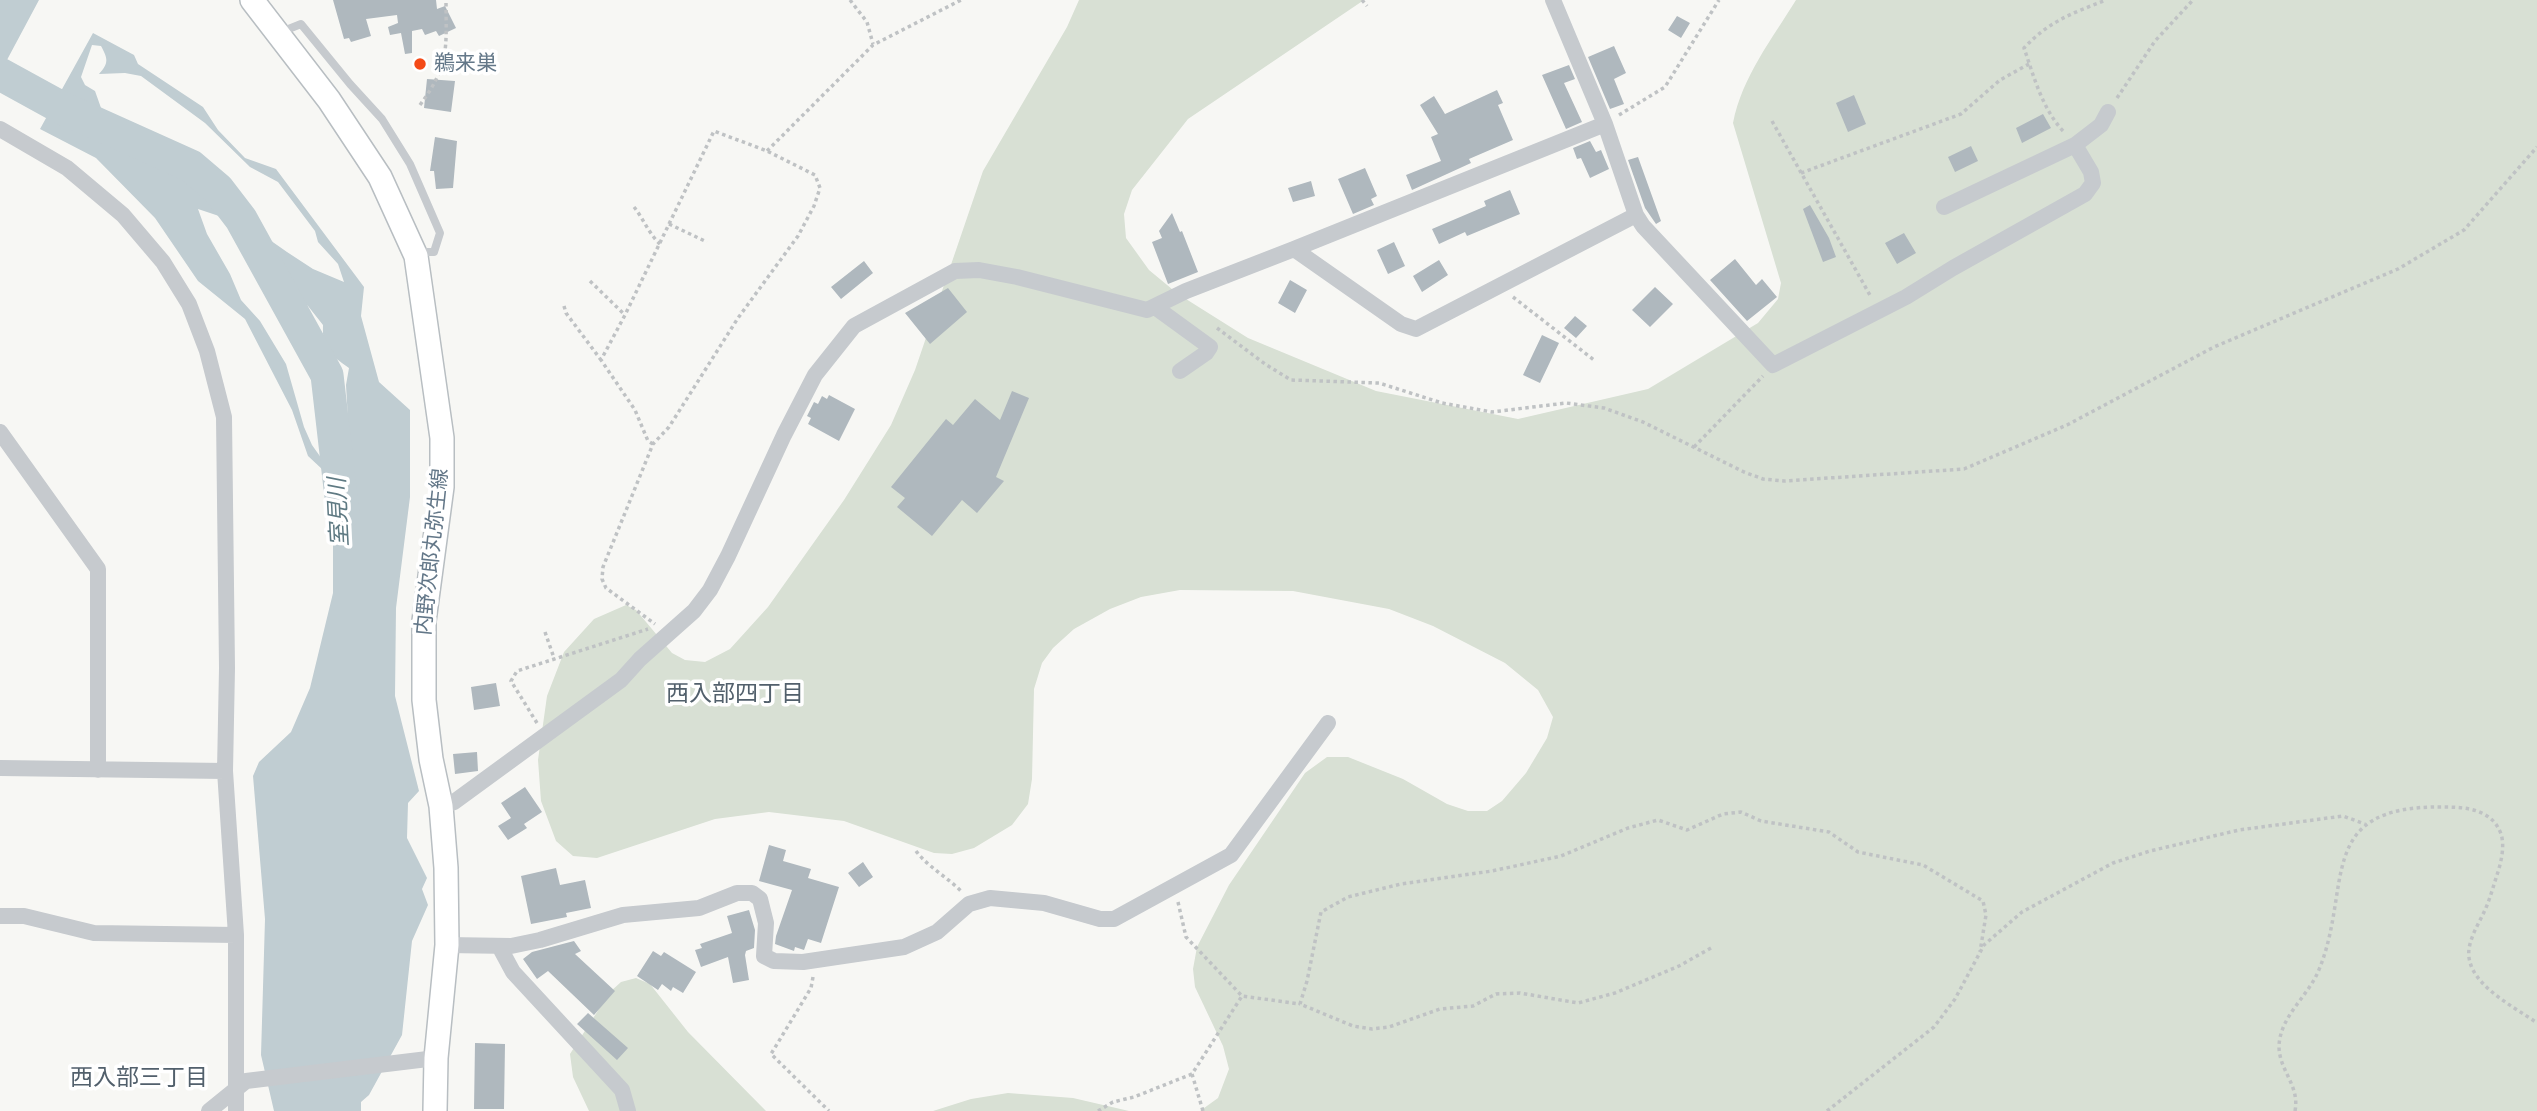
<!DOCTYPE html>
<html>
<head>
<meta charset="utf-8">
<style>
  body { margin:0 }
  canvas { display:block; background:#f7f7f4 }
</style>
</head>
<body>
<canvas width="2537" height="1111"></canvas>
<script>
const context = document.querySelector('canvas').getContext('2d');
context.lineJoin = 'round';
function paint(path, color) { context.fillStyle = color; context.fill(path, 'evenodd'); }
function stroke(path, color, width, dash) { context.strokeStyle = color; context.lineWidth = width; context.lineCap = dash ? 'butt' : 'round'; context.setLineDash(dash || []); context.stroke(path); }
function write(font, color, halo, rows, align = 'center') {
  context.font = font + ' "Varela Round","Noto Sans JP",sans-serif'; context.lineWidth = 7; context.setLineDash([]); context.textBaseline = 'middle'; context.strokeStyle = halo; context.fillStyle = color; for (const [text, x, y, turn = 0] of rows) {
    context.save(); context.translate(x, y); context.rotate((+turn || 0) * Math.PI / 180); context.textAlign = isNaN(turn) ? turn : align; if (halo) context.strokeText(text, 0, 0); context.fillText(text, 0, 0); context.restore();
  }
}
paint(new Path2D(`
  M1079,0h285l-176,119 -56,71 -8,24 2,24 23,32 29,24 70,44 128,53 142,28 130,-30 110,-66 20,-24 3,-16 -48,-160c9,-46 39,-84 63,-123h741v1111h-1337l18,-13 11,-29 -6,-23 -28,-59 -2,-18 4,-22 32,-62 76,-112 22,-16h21l55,22 44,25 21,7h19l15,-10 24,-28 21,-35 6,-21 -15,-27 -33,-27 -72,-37 -44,-17 -96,-18 -113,-1 -39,7 -31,12 -36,20 -21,19 -11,15 -8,26 -2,90 -4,25 -16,21 -38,23 -22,6 -18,-1 -90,-32 -75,-9 -54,7 -118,39 -24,-2 -17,-15 -15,-40 -3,-41 9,-64 17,-44 30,-33 32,-14 10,5 36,43 13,7 20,2 25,-13 38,-42 76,-107 47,-75 24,-55 68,-199 84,-144z
  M636,978l14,6 38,48 78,79h-177l-16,-34 -3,-23 40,-62 11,-10z
  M1008,1093l65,5 56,13h-196l38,-12z`), '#d8e0d4');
paint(new Path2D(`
  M0,0h39l-39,73z
  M93,33l41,22 4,9 65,43 15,23 27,28 31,11 88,118 -3,29 18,66 31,28v87l-14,111 -1,88 24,95 -11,12 -1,35 20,40 -5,11 6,16 -16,36 -10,94 -33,60 -8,7v9h-87l-13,-56 4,-136 -12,-143 6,-14 32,-30 19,-44 23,-95v-88l-10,-35 -15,-14 -16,-46 -47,-91 -47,-38 -43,-63 -59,-60 -56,-29zM92,45l9,1c7,13 8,17 -2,28l26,-1 16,3 64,47 45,44 28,15 37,49 3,11 20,22 6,18 -31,-13 -26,-17 -30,-21 -63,-53 -83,-42 -16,-45 -10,-6 -4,-8zM198,209l21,7 18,10 5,12 44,46 8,14 14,8 15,19c-1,26 7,29 26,43l-3,17 3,52 -4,30 -16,2 -17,-24 -8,-18 -18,-63 -26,-43 -19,-21 -11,-26 -23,-40z`), '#c0cdd2');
stroke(new Path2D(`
  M0,74l62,34 129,58 27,23 23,30 86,156 16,139`), '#c0cdd2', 33);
paint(new Path2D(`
  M333,0h103l1,9 8,-3 11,22 -17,8 -3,-5 -11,4 -3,-6 -10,2v22l-7,1 -4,-21 -11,2 -2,-8 10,-4 -1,-8 -31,4 5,17 -20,6 -2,-4 -5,1z
  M1677,16l13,7 -9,15 -13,-8z
  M1614,46l12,27 -12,6 10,25 -14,5 -22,-52z
  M1569,65l6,14 -11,4 18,39 -16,7 -24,-54z
  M427,79l28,2 -4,31 -27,-4z
  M1497,90l6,13 -5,2 15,35 -44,19 2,4 -59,27 -6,-15 35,-14 -10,-24 7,-3 -18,-29 14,-9 11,18z
  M1854,95l12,29 -18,8 -12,-29z
  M2043,114l8,14 -29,15 -6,-15z
  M435,137l22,4 -4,47 -17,1 -2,-18h-4z
  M1590,141l6,11 5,-2 8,19 -19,9 -9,-20 -4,1 -4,-11z
  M1971,146l7,15 -23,11 -7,-15z
  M1638,157l23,64 -5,3 -11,-16 -17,-48z
  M1365,168l12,28 -6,3 3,6 -21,9 -15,-35z
  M1311,181l4,15 -22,6 -5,-14z
  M1510,190l10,24 -53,22 -2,-4 -26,12 -7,-15 54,-23 -2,-5z
  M1810,205l19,33 7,19 -13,5 -20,-53z
  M1172,213l8,19 2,-1 16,41 -30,12 -16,-42 10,-4 -3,-7z
  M1904,233l12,20 -19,11 -12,-21z
  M1394,242l11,24 -17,8 -11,-24z
  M1735,259l21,26 6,-6 15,18 -30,24 -37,-41z
  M1439,260l9,15 -26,17 -9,-16z
  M864,261l9,12 -32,26 -10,-12z
  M1290,280l17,10 -12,23 -17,-10z
  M1655,287l18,17 -23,23 -18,-17z
  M948,288l19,24 -37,32 -25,-31z
  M1575,316l12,10 -11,12 -12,-10z
  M1542,335l17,8 -19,40 -17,-8z
  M1012,391l17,7 -33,79 8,4 -27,32 -15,-13 -30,36 -35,-29 8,-9 -14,-11 55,-68 7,6 22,-26 25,21z
  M829,395l26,14 -16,32 -31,-17 3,-6 -4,-2 7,-14 4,2 4,-8 5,3z
  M496,683l4,23 -26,4 -3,-23z
  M477,752l1,19 -23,3 -2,-20z
  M525,787l17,25 -18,12 3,4 -19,12 -10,-14 13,-8 -10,-15z
  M769,845l17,5 -3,11 28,8 -3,9 31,9 -18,56 -13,-4 -4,11 -9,-3 -1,4 -19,-7 1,-8 16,-46 -33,-9z
  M863,862l10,15 -14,10 -11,-14z
  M556,868l4,17 25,-5 6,28 -25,5 1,4 -36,7 -10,-48z
  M749,910l6,20 -1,18 -8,3 -1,4 4,25 -16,3 -5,-26 -27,10 -6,-17 7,-2 -2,-4 32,-11 -5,-17z
  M574,941l7,10 -6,3 40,37 -21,24 -46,-44 -11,8 -14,-20 9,-7z
  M653,951l8,5 3,-4 32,20 -13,21 -10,-6 -2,4 -9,-7 -4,6 -21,-14z
  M588,1013l40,35 -11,12 -40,-36z
  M475,1043l30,1 -1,65h-30z`), '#afb8be');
const secondary = new Path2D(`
  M252,0l77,100 51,77 36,79 26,182v49l-18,134v79l7,59 10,47 5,62 1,77 -11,113 -1,53`);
stroke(secondary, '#b8bec2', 26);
stroke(new Path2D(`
  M850,0l17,22 6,22
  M1362,0l5,6
  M2117,98l38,-57 38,-41
  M420,105c30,-41 26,-56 26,-105
  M1619,115l46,-28 54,-87
  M1772,121l99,176
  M2063,131c-21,-23 -29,-54 -39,-83 25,-27 49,-35 82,-48
  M767,151l106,-106 88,-45
  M1801,173l160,-59 39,-34 29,-16
  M634,207c9,11 15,27 26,37
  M669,224l38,18
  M590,281l35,34
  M1513,297l81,63
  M564,306l2,7 35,47
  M1217,328l48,36 26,16 88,3 63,20 50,9 74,-9 38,5 39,14 101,50 19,7 21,2 180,-12 103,-44 147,-78 184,-78 66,-39 73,-83
  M653,444l-5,-3 -13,-31 -34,-50 24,-45 89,-184 53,20 48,24 5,13 -6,18 -16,30 -60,82 -69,109 -16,17 -50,123 -1,12 4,9 49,36
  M1694,447l69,-71
  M545,632l9,26
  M537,723l-26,-42 6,-10 131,-42
  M916,851c12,16 31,26 45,40
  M1178,902l8,35 56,59 58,8
  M1711,948l-32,18 -64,27 -37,10 -58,-10 -24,1 -23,12 -33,3 -51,18 -17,2 -19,-3 -53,-22 7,-23 14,-69 27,-15 53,-13 91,-13 69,-15 67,-28 30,-8 29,10 36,-16 18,-2 20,9 68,11 29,20 65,13 60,36 3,14 -6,37
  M813,977l-2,11 -40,66 58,57
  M1192,1074l11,37
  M1098,1111l15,-9 21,-5 58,-23 50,-78
  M1827,1111l107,-84 21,-28 29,-54 38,-33 91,-49 37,-12 89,-21 104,-14 22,8
  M2295,1111c5,-26 -16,-40 -16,-65 1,-29 28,-49 39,-74 36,-84 -6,-167 125,-165 23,0 49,2 58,27 4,12 0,29 -4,41 -4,12 -7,24 -12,35 -5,11 -12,22 -15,34 -10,37 42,61 67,79`), '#bfc2c4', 3.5, [3.5, 3.5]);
stroke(new Path2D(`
  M281,32l20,-8 49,60 32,35 28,45 30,69 -6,19h-13l-5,3`), '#c6cace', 8);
stroke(new Path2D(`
  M1605,124l31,91
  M0,129l67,39 56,47 40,47 26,42 18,47 17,66 3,251 -2,103 11,164v176
  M1944,207l131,-62 26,-20 7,-13
  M1294,249l311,-125 -52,-124
  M1155,307l55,40 -4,6 -26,18
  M0,432l98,137v201
  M0,768l225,3
  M441,806l13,-4 167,-122 19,-21 54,-48 16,-21 18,-34 56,-121 31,-60 39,-49 101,-55 24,-1 38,7 130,33 39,-19 108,-42 107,75 15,5 220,-114 7,11 130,139 133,-68 47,-29 132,-74 8,-11 -2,-11 -16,-27
  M0,916h24l70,17 142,2
  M447,945l64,1 29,-6 83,-25 76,-7 38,-15h15l8,6 6,24 -2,33 10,5 29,1 101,-15 33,-15 32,-28 21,-6 54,5 56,16h14l117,-64 97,-132
  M499,946l14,26 109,118 6,21
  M209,1111l37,-30 190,-23`), '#c6cace', 16);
stroke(secondary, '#fff', 23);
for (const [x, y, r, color] of [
  [420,64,7,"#f44a17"]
]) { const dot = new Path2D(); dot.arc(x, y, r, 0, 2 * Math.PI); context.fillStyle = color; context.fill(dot); stroke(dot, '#fff', 2.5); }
write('21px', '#637788', '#fff', [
  ["鵜来巣",434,64]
], 'left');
write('21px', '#637788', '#fff', [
  ["内野次郎丸弥生線",433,552,-84]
]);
write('italic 23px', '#5f7a83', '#fff', [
  ["室見川",340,512,-93]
]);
write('23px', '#52606c', '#fff', [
  ["西入部四丁目",735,695],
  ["西入部三丁目",139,1079]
]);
</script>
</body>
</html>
